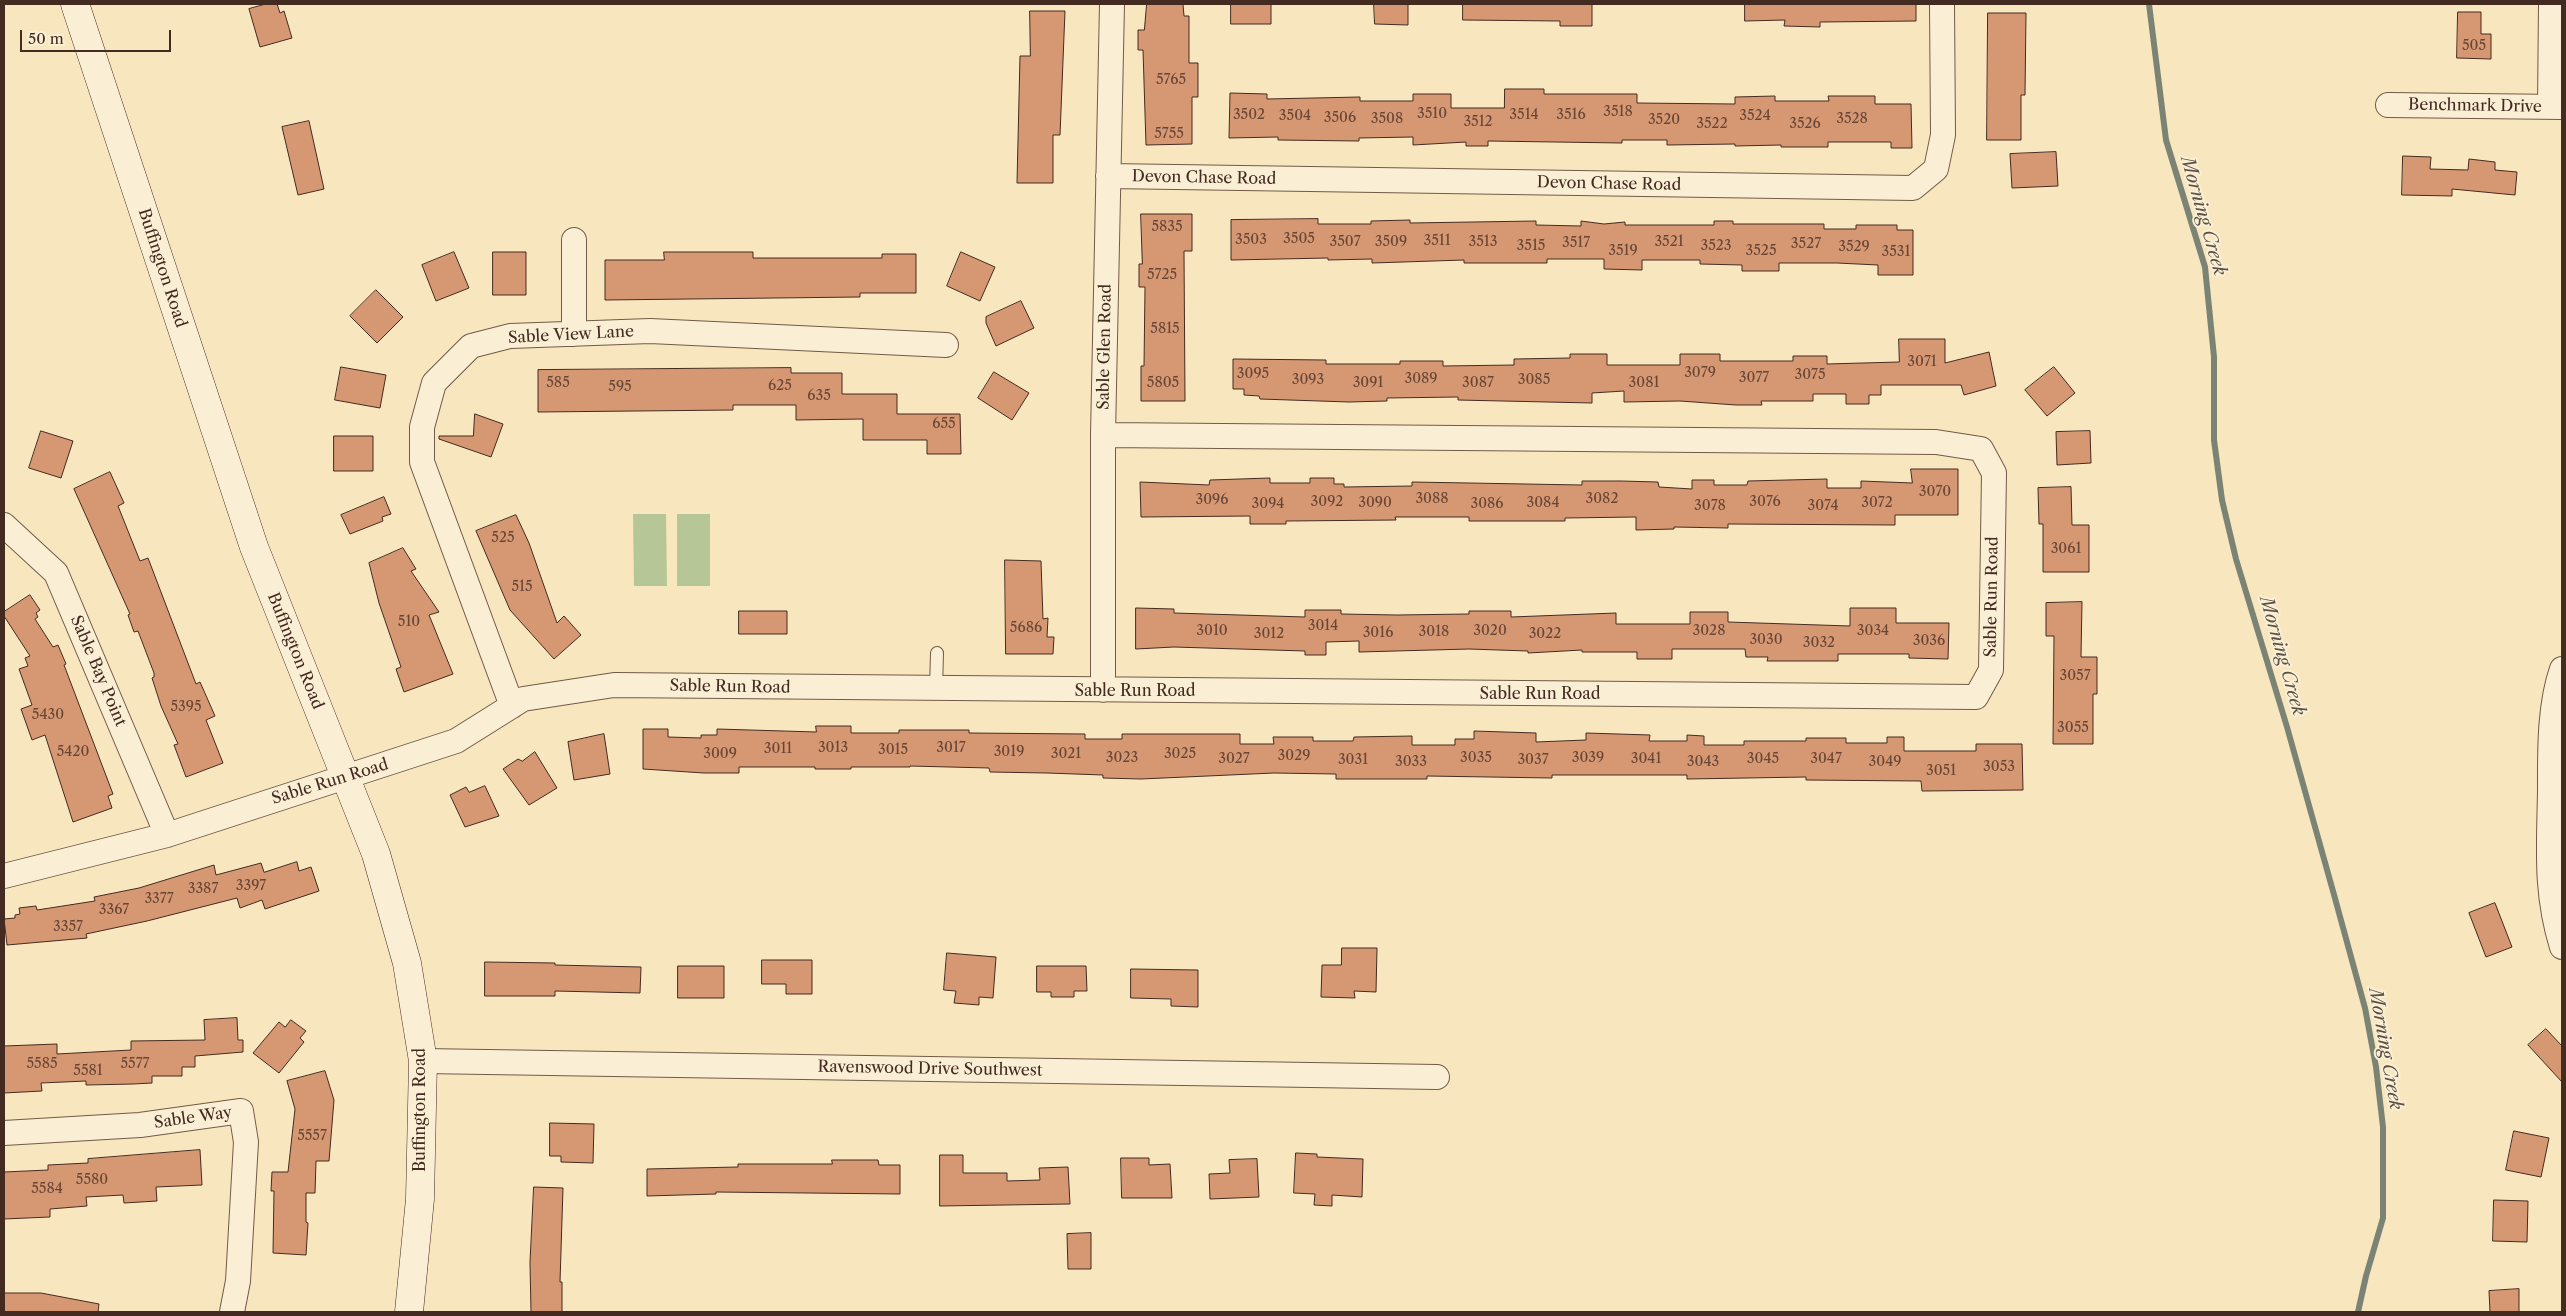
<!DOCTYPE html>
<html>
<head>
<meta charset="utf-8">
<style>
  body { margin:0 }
  #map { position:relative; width:2566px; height:1316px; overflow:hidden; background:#f8e6be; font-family:"Libre Caslon Text",serif }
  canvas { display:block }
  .frame { position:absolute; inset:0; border:5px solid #442b21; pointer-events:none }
  .scale { position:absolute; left:20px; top:30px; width:151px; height:22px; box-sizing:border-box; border:2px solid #442b21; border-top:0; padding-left:6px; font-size:15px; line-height:18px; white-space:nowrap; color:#442b21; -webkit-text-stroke:4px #faefd5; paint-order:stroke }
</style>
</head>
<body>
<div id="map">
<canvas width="2566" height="1316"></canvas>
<div class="frame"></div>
<div class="scale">50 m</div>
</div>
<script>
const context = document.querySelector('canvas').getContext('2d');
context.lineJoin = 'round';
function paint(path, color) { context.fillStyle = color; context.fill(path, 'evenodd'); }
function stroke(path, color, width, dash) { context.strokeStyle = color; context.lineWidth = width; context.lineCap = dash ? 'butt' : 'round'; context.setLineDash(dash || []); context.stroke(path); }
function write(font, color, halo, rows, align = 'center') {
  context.font = font + ' "Libre Caslon Text",serif'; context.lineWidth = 4; context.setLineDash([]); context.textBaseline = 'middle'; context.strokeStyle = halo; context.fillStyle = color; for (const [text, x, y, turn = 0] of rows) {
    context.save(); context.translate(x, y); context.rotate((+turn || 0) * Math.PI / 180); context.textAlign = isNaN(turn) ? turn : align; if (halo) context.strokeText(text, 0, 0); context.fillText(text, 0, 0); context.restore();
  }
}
paint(new Path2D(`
  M633,514h33l1,72h-33z
  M677,514h33v72h-33z`), '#b7c696');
stroke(new Path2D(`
  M2149,4l17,136 39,127 9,90v83l8,60 14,59 51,168 46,164 32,117 11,59 7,60v91l-17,58 -8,36`), '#7b8474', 6);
const building = new Path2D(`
  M266,4h11l3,9 4,-2 8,27 -32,9 -11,-38z
  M1147,4h36l1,12h5v47h9v34h-6v47l-46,1 -3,-95h-5v-20h6z
  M1231,4h40v20h-40z
  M1374,4h34v21l-33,-1z
  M1463,4h129v22h-32v-5l-97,-1z
  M1745,4h171v17l-96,1v5l-36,-1 1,-6 -40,1z
  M1030,11h35l-5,124h-7v48h-36l3,-127h10z
  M2458,12h23v22h10v25l-34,-1z
  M1988,13h38l-1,82h-4v45h-34z
  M1505,89h39v5h93v9l98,1v-7l40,-1v5h54l-1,-5h47v8h36l1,44h-21v-6h-63v5h-47v-2l-46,1v-2l-68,1v-5h-45v3l-134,-2v5h-22v-4l-53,3v-8l-54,1v3l-81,-1v-3l-49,1 1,-45 37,1v5l93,-2v4h53v-7h38v14h53z
  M309,121l15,68 -26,6 -16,-68z
  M2056,152l2,34 -46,2 -2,-34z
  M2403,156l28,1 -1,12 38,1 1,-11 26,3v8l22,2 -2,23 -63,-6v7l-50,-1z
  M1141,214h51v37h-8l1,150h-44v-35h3l1,-79h-6v-23h3z
  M1318,219v5h53v-3l39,-1v3l126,-2v4l45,1v-5l23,3 21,-2v3h89v-4h19v3h91v5h32v-4h41v5h16v45h-35v-10l-41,-2h-58v8h-37v-6l-42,-1v-4h-58v10l-38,-1v-10h-57v4h-83v-3l-92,3v-4l-44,1v-2l-97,2v-40z
  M454,252l15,36 -33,13 -14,-36z
  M493,252h33v43h-33z
  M664,252h89v6h129v-4h34v39h-56v4l-255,3v-40h59z
  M961,252l34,15 -15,34 -33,-15z
  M376,290l27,27 -26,26 -27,-27z
  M1021,301l13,27 -38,18 -10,-23v-6z
  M1899,339h46v24l44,-11 7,34 -32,9 -3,-10h-80v10h-12v9h-23v-10h-33v7h-52l1,4h-26l-56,-4 -56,1v-11l-32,2v10l-134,-3v-3l-71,1v3l-38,1 -89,-3 -1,-3 -15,-1v-6h-11v-30l93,1v4h74v-3h43v5l71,-1v-6l56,-1v-4h37v11h73v-11h40v7h73v-5h34v8l72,-2z
  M341,367l45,8 -6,33 -45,-8z
  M2054,367l21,26 -28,23 -22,-26z
  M791,368v5h51v21h55v20h63l1,40h-34v-14h-64v-21l-67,1v-15h-63v5l-195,2v-42z
  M994,372l35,21 -17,27 -34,-22z
  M475,414l28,10 -12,33 -52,-18v-3h34z
  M41,431l32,10 -12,37 -32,-10z
  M2090,431l1,32 -34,2 -1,-33z
  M334,436h39v35h-39z
  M1911,469h47v46h-63v10l-167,-1v4l-54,-1v2l-38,1v-13l-71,1v3h-96v-4h-74l1,3 -110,1v3h-36v-8l-109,1 -1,-35 69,3 1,-5 60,-2v5h40v-5h24v6h10v3l68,-1v-4l170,3v-4h39l37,1 1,5 33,2v-9h22v5h33l1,-4 79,-2v9h34v-7l51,2z
  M110,472l14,31 -6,3 22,55 8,-3 48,126 4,-2 15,34 -9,4 17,43 -37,14 -12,-32 4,-1 -17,-38 -9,-28 2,-1v-4l-16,-42 -4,1 -6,-17 2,-1 -56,-125z
  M2071,487l1,38h17v47h-46v-48h-4l-1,-36z
  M384,497l7,17 -9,3 1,4 -33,13 -9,-19z
  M516,515l13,28 28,80 7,-7 17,19 -27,24 -44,-49 -34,-79z
  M403,548l13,21 -5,2 28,41 -10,3 24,59 -49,18 -8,-23 5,-2 -22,-64 -10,-40z
  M1005,560l36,1 2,58 5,-1 -1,19h7l-1,17h-47z
  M30,595l10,15 -4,3 2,4 -3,2 18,28 5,-2 8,19 -2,1 49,129 -5,2 4,12 -39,14 -28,-87 -13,5 -11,-31 11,-4 -13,-36 9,-3 -3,-8 5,-2 -26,-40v-4z
  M2082,602l-1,55h16v37h-4v50h-40l1,-108h-8v-33z
  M1136,608l38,1v4l131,4v-7h36v4l56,1 72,-1v-3h42v6l105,-4v11h74v-12h38v10l122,4v-18h46v15h53l-1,36 -39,-1v-4h-71v7h-71l1,-4h-22l-1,-8h-73v10h-35v-7h-55v-2l-54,3v-2l-59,-2 -110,3v-11l-33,1v13h-21v-4l-131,-4 -38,2z
  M739,611h48v23h-48z
  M816,726h35v7h48v-3h70v3l116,1v5h37v-5h118v10h34l-1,-7h40v4h40l1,-4 58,-1v9h43v-6h19v-8l62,2v9l50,-2v-7l64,2 -1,6h38v-6l17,1v9h40v-4h62v-3h40v5h41v-6h17v14h72v-7h46l1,46 -101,1 -1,-10 -115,-1v-3l-119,2v-4h-135v3l-125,-2v3h-91v-5l-62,-1 -133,6 -38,-1v-3l-56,-2 -57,-1 -1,-4 -79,-2v1h-59v2h-36v-2h-76v6h-35l-61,-4v-40h25v8l33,1v-3h16v-6l99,3z
  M604,734l6,40 -36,6 -6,-38z
  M535,752l22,36 -28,17 -26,-36 15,-10 4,2z
  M485,786l14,30 -34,11 -15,-32 16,-8 3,5z
  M297,862l2,9 12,-4 8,24 -54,18 -3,-9 -22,8 -3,-10 -90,23 -61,13 1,4 -80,7 -3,-26 11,-1v-3l5,-1 -1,-6 17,-2 1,4 58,-9 -1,-4 45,-9 75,-23 2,10 45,-12 3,9z
  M2495,903l17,44 -26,10 -17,-44z
  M1342,948h35l-1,44 -22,-1 1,7 -34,-1 1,-32h19z
  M947,953l49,4 -3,41 -14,-1v8l-25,-2 2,-12 -12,-1z
  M762,960h50v34h-26v-10h-24z
  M485,962l70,1v2l86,2 -1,26 -85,-2v5h-70z
  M678,966h46v32h-46z
  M1037,966h49l1,25h-13v6h-23v-5h-14z
  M1131,969l67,1v37l-27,-1v-7l-40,-1z
  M237,1018l1,22h5v12l-48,4v11h-13v9h-30v7l-19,1 -47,1v-4l-45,2 1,8 -38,2v-47l53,-2v10l74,-4v-9l74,-1 -1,-20z
  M291,1020l15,11 -6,7 4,4 -25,31 -26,-20 26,-31 6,5z
  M2546,1029l16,17v36l-34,-37z
  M325,1071l9,29 -5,61h-13l-1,32h-9v29l2,1 -2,32 -33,-2 1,-62h-3l1,-19h16l7,-63 -8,-28z
  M550,1123l44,1 -1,39 -32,-1v-6h-11z
  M2514,1131l35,7 -8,39 -35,-7z
  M200,1150l2,35 -46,2 1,14 -33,2 -1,-8 -37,2 1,9 -37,3v8l-46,2v-47l44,-2v-5l40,-2v-4z
  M1296,1153l21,1v3l46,2 -1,38 -30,-2v11l-18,-1 1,-11 -21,-1z
  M940,1155h23v18h44v8l33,-1 -1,-12 29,-1 2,37 -130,2z
  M1121,1158h28v7l21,-1 2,34h-50z
  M1257,1159l2,38 -49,2 -1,-25 21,-1 -1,-13z
  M832,1160h46l1,5h21v29l-184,-2v2l-69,2v-27l91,-2v-3h94z
  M534,1187l29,1 -3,94h2v30h-31l-1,-49z
  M2494,1200l34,1 -1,41 -34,-1z
  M1091,1233v36h-23l-1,-35z
  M2519,1289v23h-29l-1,-21z
  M4,1293h37l58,11 -1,8h-94z`);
paint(building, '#d69773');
stroke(building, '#442b21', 1);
const lane = new Path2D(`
  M936,689l1,-36`);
const street = new Path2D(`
  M2388,105l174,2
  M2550,107l1,-103
  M1108,176l805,12 23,-19 7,-34 -1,-131
  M574,240v94
  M4,525l52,48 111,262
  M2562,669c-13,37 -12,83 -12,122 -1,57 -5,101 12,156
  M1103,690v-255l9,-431
  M512,706l-90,-244v-35l12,-44 37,-37 39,-10 140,-5 296,14
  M4,876l163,-41 289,-94 67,-42 91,-14 1362,12 15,-27 3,-197 -13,-24 -45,-7 -833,-7
  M423,1061l1014,16
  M4,1133l136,-8 101,-14 5,31 -8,139 -6,31`);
const secondary = new Path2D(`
  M75,4l179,543 122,307 31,109 16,98 -3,138 -11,113`);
stroke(lane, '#715a48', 14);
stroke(street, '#715a48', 26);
stroke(secondary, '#442b21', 29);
stroke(lane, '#faefd5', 12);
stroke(street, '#faefd5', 24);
stroke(secondary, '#faefd5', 28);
write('14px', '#684636', null, [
  ["505",2474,46],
  ["5765",1171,80],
  ["3518",1618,112],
  ["3510",1432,114],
  ["3502",1249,115],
  ["3514",1524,115],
  ["3516",1571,115],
  ["3504",1295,116],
  ["3524",1755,116],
  ["3506",1340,118],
  ["3508",1387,119],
  ["3528",1852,119],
  ["3520",1664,120],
  ["3512",1478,122],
  ["3522",1712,124],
  ["3526",1805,124],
  ["5755",1169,134],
  ["5835",1167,227],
  ["3505",1299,239],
  ["3503",1251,240],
  ["3511",1437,241],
  ["3507",1345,242],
  ["3509",1391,242],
  ["3513",1483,242],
  ["3521",1669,242],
  ["3517",1576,243],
  ["3527",1806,244],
  ["3515",1531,246],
  ["3523",1716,246],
  ["3529",1854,247],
  ["3519",1623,251],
  ["3525",1761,251],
  ["3531",1896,252],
  ["5725",1162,275],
  ["5815",1165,329],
  ["3071",1922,362],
  ["3079",1700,373],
  ["3095",1253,374],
  ["3075",1810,375],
  ["3077",1754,378],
  ["3089",1421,379],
  ["3093",1308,380],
  ["3085",1534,380],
  ["585",558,383],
  ["5805",1163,383],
  ["3091",1368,383],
  ["3087",1478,383],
  ["3081",1644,383],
  ["625",780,386],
  ["595",620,387],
  ["635",819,396],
  ["655",944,424],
  ["3070",1935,492],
  ["3088",1432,499],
  ["3082",1602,499],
  ["3096",1212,500],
  ["3092",1327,502],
  ["3076",1765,502],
  ["3090",1375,503],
  ["3084",1543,503],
  ["3072",1877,503],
  ["3094",1268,504],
  ["3086",1487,504],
  ["3078",1710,506],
  ["3074",1823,506],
  ["525",503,538],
  ["3061",2066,549],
  ["515",522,587],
  ["510",409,622],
  ["3014",1323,626],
  ["5686",1026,628],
  ["3010",1212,631],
  ["3020",1490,631],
  ["3028",1709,631],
  ["3034",1873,631],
  ["3018",1434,632],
  ["3016",1378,633],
  ["3012",1269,634],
  ["3022",1545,634],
  ["3030",1766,640],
  ["3036",1929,641],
  ["3032",1819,643],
  ["3057",2075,676],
  ["5395",186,707],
  ["5430",48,715],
  ["3055",2073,728],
  ["3013",833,748],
  ["3017",951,748],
  ["3011",778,749],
  ["3015",893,750],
  ["5420",73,752],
  ["3019",1009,752],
  ["3009",720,754],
  ["3021",1066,754],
  ["3025",1180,754],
  ["3029",1294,756],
  ["3023",1122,758],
  ["3035",1476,758],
  ["3039",1588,758],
  ["3027",1234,759],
  ["3041",1646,759],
  ["3045",1763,759],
  ["3047",1826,759],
  ["3031",1353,760],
  ["3037",1533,760],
  ["3033",1411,762],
  ["3043",1703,762],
  ["3049",1885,762],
  ["3053",1999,767],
  ["3051",1941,771],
  ["3397",251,886],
  ["3387",203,889],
  ["3377",159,899],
  ["3367",114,910],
  ["3357",68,927],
  ["5585",42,1064],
  ["5577",135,1064],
  ["5581",88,1071],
  ["5557",312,1136],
  ["5580",92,1180],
  ["5584",47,1189]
]);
write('16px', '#442b21', '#faefd5', [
  ["Benchmark Drive",2475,106,1],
  ["Devon Chase Road",1204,178,1],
  ["Devon Chase Road",1609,184,1],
  ["Buffington Road",162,268,72],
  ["Sable View Lane",571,335,-3],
  ["Sable Glen Road",1105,347,-89],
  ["Sable Run Road",1992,597,-89],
  ["Buffington Road",295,651,68],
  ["Sable Bay Point",98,671,67],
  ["Sable Run Road",730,687,1],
  ["Sable Run Road",1135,691],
  ["Sable Run Road",1540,694],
  ["Sable Run Road",330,782,-17],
  ["Ravenswood Drive Southwest",930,1069,1],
  ["Buffington Road",420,1110,-90],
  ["Sable Way",193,1118,-8]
]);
write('italic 18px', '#5b5044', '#faefd5', [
  ["Morning Creek",2203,216,74],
  ["Morning Creek",2282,656,74],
  ["Morning Creek",2385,1049,80]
]);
</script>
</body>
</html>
